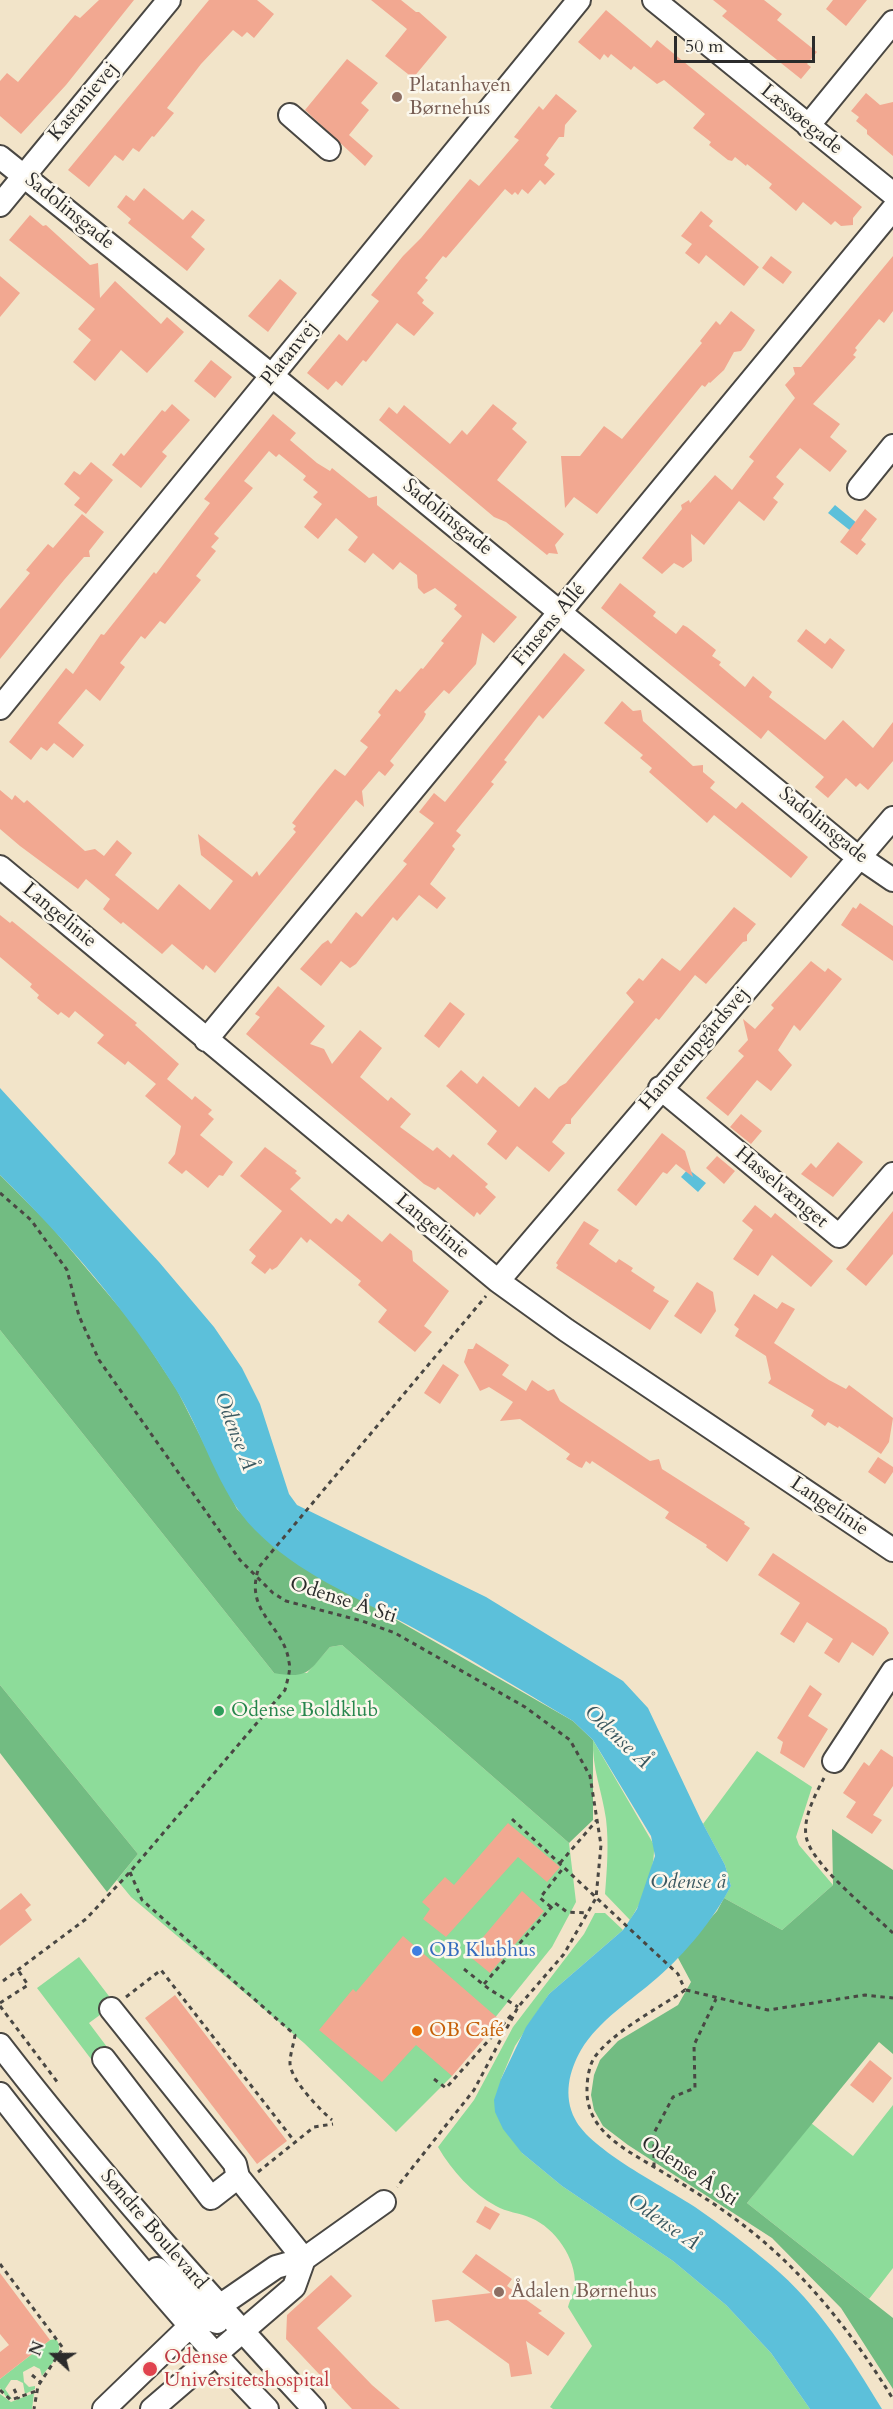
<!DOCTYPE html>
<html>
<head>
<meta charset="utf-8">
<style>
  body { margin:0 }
  #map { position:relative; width:893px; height:2409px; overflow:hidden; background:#f2e4c9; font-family:Cardo,serif }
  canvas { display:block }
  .north { position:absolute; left:24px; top:2325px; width:60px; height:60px; -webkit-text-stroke:4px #fbf7ec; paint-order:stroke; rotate:291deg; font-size:16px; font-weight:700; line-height:24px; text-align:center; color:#2b2b2b }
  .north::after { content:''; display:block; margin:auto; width:21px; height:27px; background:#2b2b2b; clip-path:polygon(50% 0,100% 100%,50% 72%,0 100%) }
  .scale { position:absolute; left:674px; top:36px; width:141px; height:27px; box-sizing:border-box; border:3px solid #2b2b2b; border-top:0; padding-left:8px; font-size:18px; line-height:21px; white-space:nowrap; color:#2b2b2b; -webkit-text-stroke:4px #fbf7ec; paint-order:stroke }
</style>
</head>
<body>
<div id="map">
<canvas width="893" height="2409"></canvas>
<div class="north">N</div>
<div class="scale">50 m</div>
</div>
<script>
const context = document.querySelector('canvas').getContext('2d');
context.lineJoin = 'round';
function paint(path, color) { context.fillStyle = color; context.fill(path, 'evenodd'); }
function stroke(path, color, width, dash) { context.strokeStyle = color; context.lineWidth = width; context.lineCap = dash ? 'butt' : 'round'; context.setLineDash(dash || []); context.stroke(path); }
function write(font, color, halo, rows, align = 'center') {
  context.font = font + ' Cardo,serif'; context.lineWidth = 5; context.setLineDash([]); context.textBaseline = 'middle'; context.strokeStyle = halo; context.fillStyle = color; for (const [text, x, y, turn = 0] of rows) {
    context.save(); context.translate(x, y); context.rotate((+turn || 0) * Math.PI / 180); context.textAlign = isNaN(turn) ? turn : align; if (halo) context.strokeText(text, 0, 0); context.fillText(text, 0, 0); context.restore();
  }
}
paint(new Path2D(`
  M0,1330l274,343h33l23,-26 12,-2 227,198 7,59 -24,45 -100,124v5l-56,56 -92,-89 -173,-146 -14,-17 21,-26 -138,-169z
  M593,1740l61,105c1,25 -10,54 -24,75l-25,-26c2,-25 4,-50 1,-75 -4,-28 -14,-51 -13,-79z
  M757,1751l55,36 -16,50 3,8 34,40 -51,45 -58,-32 7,-12 -6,-21 -22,-41z
  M595,1913h10l18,17 -74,64 -34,52 -14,33 21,74 40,33 111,75 53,44 45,48 39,56h-257l-3,-2 42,-61 -24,-39c2,-7 6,-15 7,-22 1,-27 -20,-57 -44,-67 -11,-5 -25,-6 -35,-12 -24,-13 -44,-35 -58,-59l36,-47 39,-73 71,-93z
  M79,1957l36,47 -26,19 18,24 -16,12 -54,-71z
  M893,2105v163l-24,31 -122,-96 64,-80 42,33z
  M56,2339c10,13 -6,26 -14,37l-2,-7 -6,-3 -11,6 1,10 5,5 6,-1v3l-10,5 -2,-11 -6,-3h-6l-6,9 7,10 -5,-1 -7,-10v-9l50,-39z
  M34,2393l-2,16h-32v-15l11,8z`), '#8ddc9a');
paint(new Path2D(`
  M0,1175l49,49 86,102 42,64 60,119 55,51 281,161 20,19v80l-24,23 -227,-198 -12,2c-22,25 -21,32 -56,26l-274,-343z
  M0,1685l138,169 -31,38 -107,-139z
  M832,1829l61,41v184l-14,-12 -132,161 146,115v71l-52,-81 -69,-70 -144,-93 -25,-19 -9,-16 -3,-15 3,-20 6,-15 18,-19 60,-36 13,-23 -14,-26 40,-45 7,-13 58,32 51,-45z`), '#72bc82');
paint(new Path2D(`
  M835,505l23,19 -6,8 -24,-19z
  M0,1088l159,174 55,65 28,41 18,36 29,90 8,11 189,92 137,84 25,27 53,112 24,45 6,21c-18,34 -45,67 -74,92 -25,22 -58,42 -76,72 -12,21 -18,46 -6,69 15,31 90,68 120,88 26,18 52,38 76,58 48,40 79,92 111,144h-72l-39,-56 -45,-48 -53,-44 -111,-75 -40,-33 -19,-24 -8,-17 -1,-12 7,-21 25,-52 23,-33 74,-64 14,-21 18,-53 -4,-20 -58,-96 -20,-19c-55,-33 -109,-66 -165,-96 -52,-28 -111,-52 -153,-95 -37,-37 -52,-98 -80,-142 -48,-78 -110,-149 -175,-213z
  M688,1169l18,14 -8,9 -17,-15z`), '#5cc0da');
paint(new Path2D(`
  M99,0h35l-68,85 -45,49 -21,-18v-35l7,-8 11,9 57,-67 5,3z
  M209,0h48l17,14 -20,24 -7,-6 -5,5 -9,-7 -32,34 -34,44 7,5 -20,24 -2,-1 -13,16 -6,-4 -10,13 -8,-6 -26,32 -21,-17z
  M371,0h30l15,12h3l28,25 -34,41 -28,-22 22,-27z
  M713,0h51l18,14 -5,6 40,32 -10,12 4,3 -10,12 -79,-63 5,-5z
  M833,0h34l-21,26 -20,-17z
  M606,10l45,38 6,-8 205,167 -9,11v7l-12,1 -6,-5 -4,4 -28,-23 -7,9 -27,-23 3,-4 -25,-20 -1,2 -11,-9 -3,4 -4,-1 -19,-15 2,-3 -18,-14 12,-14 -41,-34 -7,4 -23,-18 -3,4 -20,-16 -3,4 -4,-4 -4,6 -22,-18z
  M347,59l31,24 -17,20 8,7 -20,25 24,21 -8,10 -60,-56z
  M866,93l14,12 13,-3v54l-26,-22v-4l-11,-9 3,-4 -8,-6z
  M556,94l21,17 -12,14 -1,12h-5l-13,18 3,3 -5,7 11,9 -10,11 -5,-5 -12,14 -6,-5 -4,6 -3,-3 -3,3 -7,-6 -59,69 -3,-2 -18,22 3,2 -11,13 7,7 -2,3 12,10 -20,23 -17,-13 -31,39 -3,-2 -21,26 -6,-5 -8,9 -21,-17 32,-39 8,7 32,-40 -8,-6 32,-39 18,-18 49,-59 9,7 40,-46 -5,-3 25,-31 4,4z
  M144,188l39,32 9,-10 13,10 -14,17 14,12 -18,22 -59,-48 3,-4 -14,-12 9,-12 8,6z
  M701,211l12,10 -4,5 50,41 -15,19 -38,-31 -7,9 -14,-11 7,-9 -11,-8z
  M30,215l13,11 3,-1 44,40 8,-2 2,35 15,-17 46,43 6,-7 17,15 -37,41 -26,-23 -26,31 -22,-19 18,-22 -13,-11 17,-20 -86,-69z
  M771,256l21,16 -9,12 -21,-16z
  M893,256v55l-9,12 -5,-4 -24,29 2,2 -4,5 3,2 -43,47 27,20 -10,13 17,14 -17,21 -30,-24 -24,29 8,7 -11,14 5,4 -14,19 -25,-20 -35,44 -13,-11 1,27 -9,7 -9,-5 -12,11 -20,-16 40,-49 -1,-4 8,-5 1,3 25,-28 17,15 22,-29 -5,-4 46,-59 -10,-13 10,-11 -2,-7h8z
  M0,276l20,17 -20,24z
  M280,279l17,14 -29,39 -20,-16z
  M731,311l24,19 -10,16 -4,5 -7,1 -10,18 -14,13 -1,-1 -4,5 -3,-2 -105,129 -23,-17 -9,11 -4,-52h19l24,-30 18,13 80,-96 -2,-2 16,-20 4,4z
  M211,360l21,17 -17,21 -21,-17z
  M172,404l18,16 -28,32 5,4 -26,32 -29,-23 9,-12 3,3 38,-46 3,2z
  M493,404l24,19 -5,6 15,13 -30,38 67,54 -9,11 3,9 -9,-1 -2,2 -41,-33 -12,-5 -115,-97 10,-13 8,7 7,-9 46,39 12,-14 5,5z
  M273,414l23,19 -6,7 27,23 13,8 2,-3 37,30 8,-2v9l140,112 -23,26 -12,-10 -6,31 -27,30 -5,-4 -20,22 2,2 -3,6 -33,41 4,4 -9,11 -6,-5 -17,20 2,16 -8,-7 -141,173 -9,-8 -3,5 -31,-26 -10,10 -39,-32 -2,2 -18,-15 7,-10 -24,-20 -8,10 -58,-43 -20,-17v-39l12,10 3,-5 9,8 3,-3 58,51 10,-2 9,7 13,-16 15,13 -17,22 43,35 21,-26 31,26 23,-29 -32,-26 -3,-21 54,43 5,-6 2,5 37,-44 -3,-3 3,-3 -4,-3 25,-32 18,-22 10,7 23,-29 -8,-6 21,-26 -3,-3 18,-23 4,3 21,-24 2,1 21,-26 -3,-2 21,-25 -8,-7 3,-4 -22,-17 -11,6 -6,-6 -1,-13 -17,-13 -7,8 -20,-17 -8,10 -17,-13 10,-13 -22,-19 -18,21 -14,-12 18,-23 -9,-7 5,-5 -15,-12 3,-4 -27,-22 -3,3 -7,-6 -25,30 9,7 -39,46 5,4 -8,9 5,4 -20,25 5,4 -36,44 -5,-3 -15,18 -4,-3 -21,27 5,4 -25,34 -14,-12 -28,34 26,22 -11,13 -19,-15 -7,8 -6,-4 -10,13 -22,-18 57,-74 7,6 28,-40 3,1 50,-63 2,2 54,-71 -6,-4z
  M91,462l22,18 -27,34 -12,-9 6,-7 -16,-14 10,-13 6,4z
  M865,509l12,10 -16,21 5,4 -9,11 -17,-13z
  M82,514l22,18 -15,19 1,6h-6l-20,23 -64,79v-50l30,-36 -4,-3 22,-26 5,4z
  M620,583l36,29 -3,4 23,18 7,-9 4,2 29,23 -4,6 9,6 -2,3 26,22 8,-11 19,16 -3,5 56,43 18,-20 30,28 20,-26v39l-25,29 -8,-7 -4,4 -10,-9 -18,20 -13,-11 9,-10 -56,-47 -7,9 -160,-131z
  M806,629l19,15 5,-6 15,12 -13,19 -35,-28z
  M564,653l21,17 -42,49 -4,-4 -35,45 3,2 -16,20 3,2 -38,47 5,4 -9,11 3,3 -25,35 16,14 -9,11 -18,-14 -22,26 -4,-4 -37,47 -6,4 -9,-7 -20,25 -21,-17 22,-25 6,-4 3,4 25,-32 6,5 45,-53 -4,-3 31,-38 -15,-11 15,-19 11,9z
  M622,701l11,10 8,-1 2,11 50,45 10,-1v7l12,10 -5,6 26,21 6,-7 66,55 -17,21 -77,-63 -7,8 -58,-51 3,-4 -12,-10 3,-3 -39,-32z
  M860,903l33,23v35l-52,-36 12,-18 3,2z
  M734,907l22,17 -9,11v6l-4,1 -37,42 -11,-9 -36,45 -3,-2 -85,101v5h-5l-14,18 13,11 -16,19 -32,-26 -11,14 -19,-16 10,-13 -51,-45 15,-16 16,14 6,-8 36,31 16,-20 14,12 10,-12 7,-4 68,-81 -8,-9 13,-15 4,3 19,-23 18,13z
  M0,915l10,8 2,-2 125,102 -2,2 44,39 -12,15 25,21 3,-4 17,14 -4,4 6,5 -14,16 33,27 -10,14 -4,-1 -11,13 -22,-18 -4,4 -14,-11 7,-9 6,-28 -36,-30 11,-12 -28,-23 -3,4 -28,-22 7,-8 -29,-24 -6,7 -8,-6 -3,3 -21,-17 2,-3 -9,-8 2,-3 -32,-27z
  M811,961l14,11 3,-4 14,11 -42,52 -6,-6 -16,25 14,15 -21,26 -14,-11 -29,36 -22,-18 38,-42 -6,-5 10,-11 -5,-21 12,10 19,-21 -3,-3z
  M278,986l47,40 -15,18 14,5 8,15 28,-34 22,18 -22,29 28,24 3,-4 20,17 -11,13 33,24 4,-4 13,11 3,-4 35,30 -3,3 11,10 -16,18 -3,-3 -3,5 -36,-30 -3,3 -11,-6 -178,-150 14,-17 -5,-3z
  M450,1002l15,12 -26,34 -15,-12z
  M741,1114l21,17 -11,13 -21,-17z
  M662,1133l23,18 8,26 -17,-13 -9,10 -4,-2 -27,34 -19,-16z
  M838,1142l25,20 -30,35 -32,-23 10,-11 5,5z
  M265,1147l32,24 -2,2 6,5 -11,11 41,35 5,-6 6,4 6,-8 34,28 8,-9 22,18 1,10 36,30 -25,35 8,6 -17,20 -37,-30 9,-12 -29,-25 3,-4 -51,-42 -3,4 -6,-6 -24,30 -5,3 -2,-2 -5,6 -14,-11 5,-7 -7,-6 33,-39 -42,-35z
  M717,1156l18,15 -11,13 -18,-16z
  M755,1205l16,13 4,-5 58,48 -22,26 -39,-32 -14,21 -25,-17 20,-29 -11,-9z
  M893,1211v43l-27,32 -20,-17z
  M584,1221l15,9 -10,14 27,19 3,-4 14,9 -2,3 24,16 -2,4 16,10 -19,29 -94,-62 2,-3 -2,-2z
  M697,1282l16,10 3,19 -15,23 -27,-18z
  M754,1294l23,15 5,-7 13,7 -21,34 55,37 17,9 3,-4 44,33 -4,24 -8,12 -42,-28 -1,2 -10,-6 -3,4 -14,-10 3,-6 -46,-27 3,-4 -5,-23 -31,-20 4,-7 -5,-4z
  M476,1343l33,22 -7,10 24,16 6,-11 16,11 6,-2 6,12 90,60 9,-2 3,10 83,53 -1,2 6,4 -23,34 -21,-15 1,-2 -42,-27 4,-6 -77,-51 -2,3 -4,-3 -4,7 -3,-1 -13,-8 4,-5 -50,-35 -20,2 13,-19 -24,-15 -9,4 -16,-29 4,-13h5z
  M443,1364l16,11 -19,29 -16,-11z
  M878,1457l15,10v5l-8,12 -17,-12z
  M773,1553l113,75 3,5 -16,23 -21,-14 -13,21 -15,-10 9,-14 -26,-17 -13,21 -14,-9 20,-31 -42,-28z
  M810,1685l12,9 -14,22 20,13 -24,39 -24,-15 3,-11 -6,-4z
  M881,1749l12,8v29l-20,29 9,5 -10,14 -26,-17 10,-15 -13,-9 21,-31 5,4z
  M508,1823l52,44 -13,15 -29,-25 -72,80 -23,-18 7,-10 -8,-7 23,-25 9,8z
  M522,1891l22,20 -54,62 -22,-18z
  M21,1893l10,12 -6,5 7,10 -32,26v-36z
  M403,1936l97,84 -48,56 -36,-31 -34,37 -63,-52 34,-41 3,3z
  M175,1995l112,146 -30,23 -112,-146z
  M870,2060l22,18 -19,25 -23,-18z
  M485,2206l15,8 -10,16 -14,-8z
  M476,2254l36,25 -5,7 35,25 -4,2 27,20 -17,23 -22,-15 6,33 -21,3 -2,-13 -61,-44 -13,2 -3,-22 59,-7 -29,-21z
  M0,2273l50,67 -50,39v-27l9,-7 -9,-11z
  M331,2275l21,21 -35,32 55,57 28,24h-48l-66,-70 1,-24z`), '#f2a891');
const minor = new Path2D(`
  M654,0l239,194
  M290,115l39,34
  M808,126l85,-104
  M0,157l281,226 568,467 44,30
  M0,205l169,-205
  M859,488l34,-42
  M0,708l579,-708
  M0,867l498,414 68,49 327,220
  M206,1040l687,-831
  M660,1088l179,148 54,-62
  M498,1281l395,-463
  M834,1761l59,-90
  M111,2009l124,155 3,13 66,82
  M0,2045c98,127 205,246 314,364
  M104,2059l107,139 27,-21
  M0,2094c85,109 171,216 267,315
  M157,2269l47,48 13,5
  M104,2409l85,-82 87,-60 28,-8 80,-57
  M152,2409l142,-122 10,-28`);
stroke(minor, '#494743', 26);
stroke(new Path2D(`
  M0,1193l31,27 36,50 12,46 20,44 141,200 33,33 13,8 76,20 33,12 130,74 45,33 20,36 11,69 -5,53 -32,56 -46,53 -44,83 -77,97
  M824,1778c-9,17 -23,43 -17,62 8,27 65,73 86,93
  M512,1819l166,155 7,16
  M560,1863l37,-43
  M130,1872l12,28 153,135c-1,8 -5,19 -5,28 0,16 30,47 42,57
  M551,1907l-11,-9 24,-31
  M464,1969l25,20 29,18
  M3,1981l83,-62 44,-47 155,-182c2,-9 6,-19 4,-28 -5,-38 -46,-49 -30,-95l227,-271
  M484,1984l71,-81 12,9 20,1
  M685,1990c-26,18 -73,42 -91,68 -5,8 -7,22 -7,31 -1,30 20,49 44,64 31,19 63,37 93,58 71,49 124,115 169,188
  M686,1990l82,20 97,-15 28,3
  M126,1997l35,-27 134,172
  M0,2003l28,-18 -10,-15
  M0,2006l58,77
  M434,2079l12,9 68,-76
  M654,2167v-34l19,-36 22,-9 -1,-43 22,-46
  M258,2172l56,-45 19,-3
  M0,2264l63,84 -25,38 -4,23
  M32,2375l8,7
  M14,2389l5,10
  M0,2390l11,10 25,-9`), '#494743', 3, [4.5, 4.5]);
stroke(minor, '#fff', 22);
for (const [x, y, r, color] of [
  [397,97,6,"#8d6e63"],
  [219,1711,6,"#2e9e5b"],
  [417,1951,6,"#3f7fe0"],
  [417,2031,6,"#e8710a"],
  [499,2292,6,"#8d6e63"],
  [150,2369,8,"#e0444e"]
]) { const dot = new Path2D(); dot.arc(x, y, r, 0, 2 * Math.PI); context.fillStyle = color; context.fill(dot); stroke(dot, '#fbf7ec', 2); }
write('20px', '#785e54', '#fbf7ec', [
  ["Platanhaven",409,86],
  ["Børnehus",409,109],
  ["Ådalen Børnehus",511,2292]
], 'left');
write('20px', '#2b2b2b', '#fbf7ec', [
  ["Kastanievej",84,102,-50],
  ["Læssøegade",801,120,39],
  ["Sadolinsgade",69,212,39],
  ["Platanvej",290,354,-51],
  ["Sadolinsgade",447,518,39],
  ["Finsens Allé",550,625,-50],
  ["Sadolinsgade",823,826,39],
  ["Langelinie",59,916,40],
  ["Hannerupgårdsvej",695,1049,-49],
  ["Hasselvænget",781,1188,40],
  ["Langelinie",432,1227,40],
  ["Langelinie",829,1507,34],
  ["Odense Å Sti",343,1601,18],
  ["Odense Å Sti",689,2172,33],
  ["Søndre Boulevard",153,2230,49]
]);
write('20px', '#27864d', '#fbf7ec', [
  ["Odense Boldklub",231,1711]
], 'left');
write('20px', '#366cbe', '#fbf7ec', [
  ["OB Klubhus",429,1951]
], 'left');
write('20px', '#c56008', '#fbf7ec', [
  ["OB Café",429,2031]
], 'left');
write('20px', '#be3a42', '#fbf7ec', [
  ["Odense",164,2358],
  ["Universitetshospital",164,2381]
], 'left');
write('italic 21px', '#3a5860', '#fbf7ec', [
  ["Odense Å",234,1432,69],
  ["Odense Å",617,1738,43],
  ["Odense å",688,1883],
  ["Odense Å",663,2223,35]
]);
</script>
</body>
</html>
